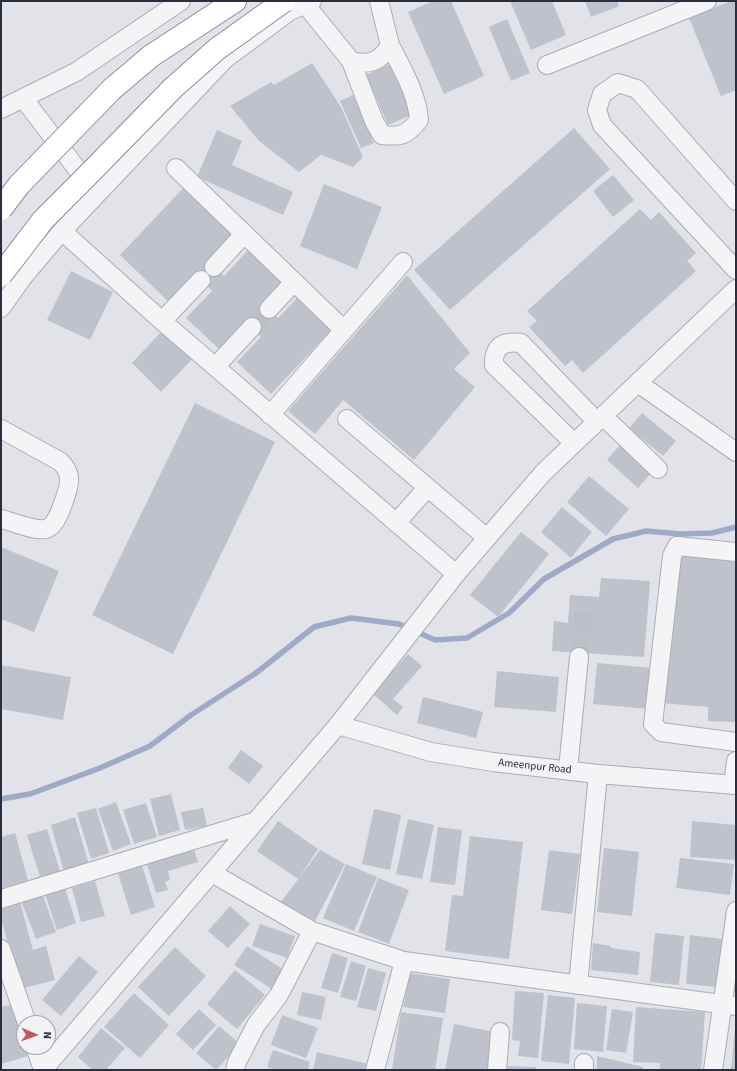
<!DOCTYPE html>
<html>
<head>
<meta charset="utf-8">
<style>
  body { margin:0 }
  #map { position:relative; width:737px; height:1071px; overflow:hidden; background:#e1e3e9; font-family:"Source Sans 3",sans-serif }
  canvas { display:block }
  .frame { position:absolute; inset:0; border:2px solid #2b2e40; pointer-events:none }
  .north { position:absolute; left:16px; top:1015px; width:40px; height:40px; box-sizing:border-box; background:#f1f2f6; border:1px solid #a2a4ad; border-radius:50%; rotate:92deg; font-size:11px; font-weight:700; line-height:16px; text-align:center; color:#2b2e40 }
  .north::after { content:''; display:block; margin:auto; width:14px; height:18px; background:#c55650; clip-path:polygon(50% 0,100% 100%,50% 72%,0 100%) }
</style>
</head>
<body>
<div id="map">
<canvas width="737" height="1071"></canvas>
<div class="frame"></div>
<div class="north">N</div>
</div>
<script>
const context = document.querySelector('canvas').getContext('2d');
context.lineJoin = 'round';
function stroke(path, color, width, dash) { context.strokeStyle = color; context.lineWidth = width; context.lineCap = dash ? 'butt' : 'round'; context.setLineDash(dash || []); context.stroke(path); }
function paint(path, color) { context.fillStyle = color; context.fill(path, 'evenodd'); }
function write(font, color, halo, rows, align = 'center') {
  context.font = font + ' "Source Sans 3",sans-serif'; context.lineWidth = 3.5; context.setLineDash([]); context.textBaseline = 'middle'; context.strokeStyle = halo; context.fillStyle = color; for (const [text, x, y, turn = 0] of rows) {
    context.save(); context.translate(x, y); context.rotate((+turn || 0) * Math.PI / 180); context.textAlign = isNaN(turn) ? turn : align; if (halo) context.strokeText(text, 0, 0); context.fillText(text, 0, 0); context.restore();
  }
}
stroke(new Path2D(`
  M1,799l29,-5 70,-26 50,-22 41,-31 65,-42 58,-46 37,-9 48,6 36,16 32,-2 42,-25 35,-34 69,-40 33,-8 35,3 31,-1 24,-6`), '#9faac6', 5.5);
paint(new Path2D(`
  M433,1h18l33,75 -40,18 -36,-82z
  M510,1h42l14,34 -35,15z
  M585,1h32l2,5 -28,11z
  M731,1h5v89l-15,6 -32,-78z
  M507,19l23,54 -19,8 -22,-54z
  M312,63l29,44 22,50 -10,10 -32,-12 -22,17 -40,-31 -29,-35 41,-24 3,3z
  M391,64l22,50 -25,11 -22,-50z
  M353,95l21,48 -13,5 -21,-47z
  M574,128l36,41 -160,141 -36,-40z
  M217,130l25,11 -10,24 61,27 -10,23 -86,-38z
  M613,175l21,25 -21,17 -20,-26z
  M188,183l52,49 -30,31 14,13 29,-31 36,34 -24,26 13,13 25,-26 34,32 -66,70 -34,-32 24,-25 -15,-15 -26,28 -34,-32 26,-27 -15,-15 -26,28 -51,-49z
  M324,184l58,23 -25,62 -57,-23z
  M640,209l11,11 8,-8 37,41 -9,8 9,10 -113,102 -11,-13 -7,6 -36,-39 8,-6 -10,-10z
  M71,271l42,21 -23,48 -43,-20z
  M407,275l63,78 -16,16 21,18 -61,73 -71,-60 -28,34 -27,-23z
  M162,331l30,28 -31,33 -29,-29z
  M195,403l80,39 -102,212 -81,-39z
  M642,413l34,28 -13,15 -34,-28z
  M621,444l32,27 -15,17 -31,-28z
  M589,476l40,33 -23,27 -39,-34z
  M562,507l30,25 -21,26 -30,-26z
  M521,532l28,22 -51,63 -28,-22z
  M1,547l58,24 -25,61 -33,-13z
  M677,552l59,10v160l-28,-1v-14l-47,-4z
  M601,578l49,3 -6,76 -92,-6 2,-30 14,2 2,-28 29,2z
  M408,654l14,12 -29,33 10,8 -6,8 -24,-21z
  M597,663l56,5 -4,41 -56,-5z
  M1,665l70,12 -8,43 -62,-11z
  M497,671l62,6 -3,35 -62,-5z
  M423,697l60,15 -7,26 -59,-15z
  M241,750l22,16 -14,18 -21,-16z
  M171,794l9,36 -21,6 -9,-37z
  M116,802l15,42 -18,7 -15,-42z
  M146,803l11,34 -23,7 -11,-34z
  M96,808l13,45 -18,6 -14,-46z
  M203,808l4,18 -22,4 -4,-18z
  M374,809l27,6 -11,55 -28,-6z
  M75,817l14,48 -25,7 -13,-47z
  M408,819l26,6 -12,54 -26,-5z
  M278,821l40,28 -20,30 -41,-28z
  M692,821l44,4v35l-46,-3z
  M438,827l24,3 -7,55 -25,-3z
  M47,829l13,42 -20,6 -13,-42z
  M15,833l13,47 -27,8v-51z
  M470,836l53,6 -14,117 -64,-8 7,-56 11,1z
  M193,846l5,16 -30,9 2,9 -5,2 3,8 -12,3 -10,-32z
  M604,848l35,4 -7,64 -35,-4z
  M320,850l25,14 -30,57 -34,-19z
  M549,850l31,4 -8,60 -31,-4z
  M680,858l54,6 -4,31 -54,-7z
  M140,859l15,48 -24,8 -15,-48z
  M346,864l31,13 -23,54 -31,-13z
  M378,878l31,12 -20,54 -31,-12z
  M95,881l10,35 -24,6 -9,-34z
  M65,888l11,35 -19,7 -12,-36z
  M41,890l15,42 -20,7 -16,-41z
  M19,898l14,52 13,-4 9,34 -35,9 -19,-71v-16z
  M230,906l20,18 -22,24 -20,-17z
  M260,924l35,12 -8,22 -35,-12z
  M655,933l29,3 -5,49 -29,-3z
  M690,935l32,4 -5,48 -31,-3z
  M593,943l18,3v2l29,4 -2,23 -47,-5z
  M247,946l40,26 -12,19 -41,-26z
  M175,947l31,29 -37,40 -31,-29z
  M332,953l16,5 -10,35 -17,-5z
  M79,956l19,16 -37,44 -19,-16z
  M351,961l15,5 -10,35 -16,-4z
  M368,968l18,5 -10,38 -19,-4z
  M235,970l30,25 -28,34 -30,-25z
  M409,973l41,6 -5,34 -42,-6z
  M515,991l29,2 -6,65 -20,-2 2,-15 -8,-1z
  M302,992l24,5 -5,23 -24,-5z
  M134,993l35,32 -29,33 -36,-31z
  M548,995l27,3 -6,66 -28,-3z
  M577,1003l30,3 -4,46 -29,-3z
  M13,1004l11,38v5h1l3,9 -27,8v-57z
  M636,1007l69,5 -4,58h-41v-7l-27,-1z
  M199,1009l17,16 -23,25 -17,-16z
  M612,1009l21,3 -7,41 -20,-3z
  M401,1012l42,6 -8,52h-43z
  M282,1015l36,13 -12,30 -35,-13z
  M454,1024l40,8 -7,38h-42z
  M219,1026l21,18 -24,26 -20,-17z
  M101,1028l24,20 -19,22h-13l-15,-13z
  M735,1028h1v42h-5z
  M273,1050l37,12 -2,8h-33l-8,-3z
  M317,1052l51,12 -1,6h-54z
  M597,1056l46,11 1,3h-47z
  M504,1066l32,1v3h-33z`), '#bfc1cb');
stroke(new Path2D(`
  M252,327l17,-18
  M579,657l6,-55`), '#bdbfc7', 18, [18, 9]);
const minor = new Path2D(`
  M305,4l46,57c19,5 30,0 39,-16l-11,-44
  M351,61l23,60 8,14c19,2 24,1 37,-15 -2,-27 -17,-51 -29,-75
  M547,65l160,-64
  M23,98l70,92
  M1,109l75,-37 105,-71
  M176,168l168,162
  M736,201l-99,-112 -19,-6 -16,11 -5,16 5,15 134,145
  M62,231l100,90 294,253
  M214,267l30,-33
  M1,308l22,-31 39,-46 163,-172 65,-48 22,-10
  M269,309l25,-27
  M162,321l39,-41
  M215,367l37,-40
  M638,383l98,69
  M270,415l133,-153
  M603,416l55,53
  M347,419l140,119
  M1,429l60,33c4,5 8,10 8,16 1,10 -10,39 -16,46 -2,3 -5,4 -7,5 -12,2 -33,-7 -45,-10
  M574,443l-80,-78c0,-4 0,-10 2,-13 4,-10 16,-10 25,-9l76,79
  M396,523l31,-35
  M736,552l-59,-6 -5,10 -19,168 8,8 75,10
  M338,725l93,27 62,10 105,12 138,11
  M568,770l11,-113
  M733,785l3,-24
  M212,873l100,58 92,30 332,45
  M1,899l255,-78
  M1,949l26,74
  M578,985l20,-211
  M35,1047l8,22
  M43,1070l295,-345 118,-151 87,-101 193,-184
  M235,1070l2,-8 19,-37 23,-30 33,-64
  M375,1070l29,-109
  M497,1070l3,-38
  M584,1070v-7
  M713,1070l23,-159`);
const highway = new Path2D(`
  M112,89l39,-33 84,-55`);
stroke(minor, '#aaadb6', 20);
stroke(highway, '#8a8e9f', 24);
stroke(minor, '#f4f4f7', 18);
stroke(highway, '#fff', 22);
const highwayBridge = new Path2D(`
  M1,209l18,-24 93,-96
  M1,275l42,-55 40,-40 90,-92 44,-39 67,-48`);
stroke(highwayBridge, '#8a8e9f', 24, []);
stroke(highwayBridge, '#fff', 22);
write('11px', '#2b2e40', '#f1f2f6', [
  ["Ameenpur Road",535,767,6]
]);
</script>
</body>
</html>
